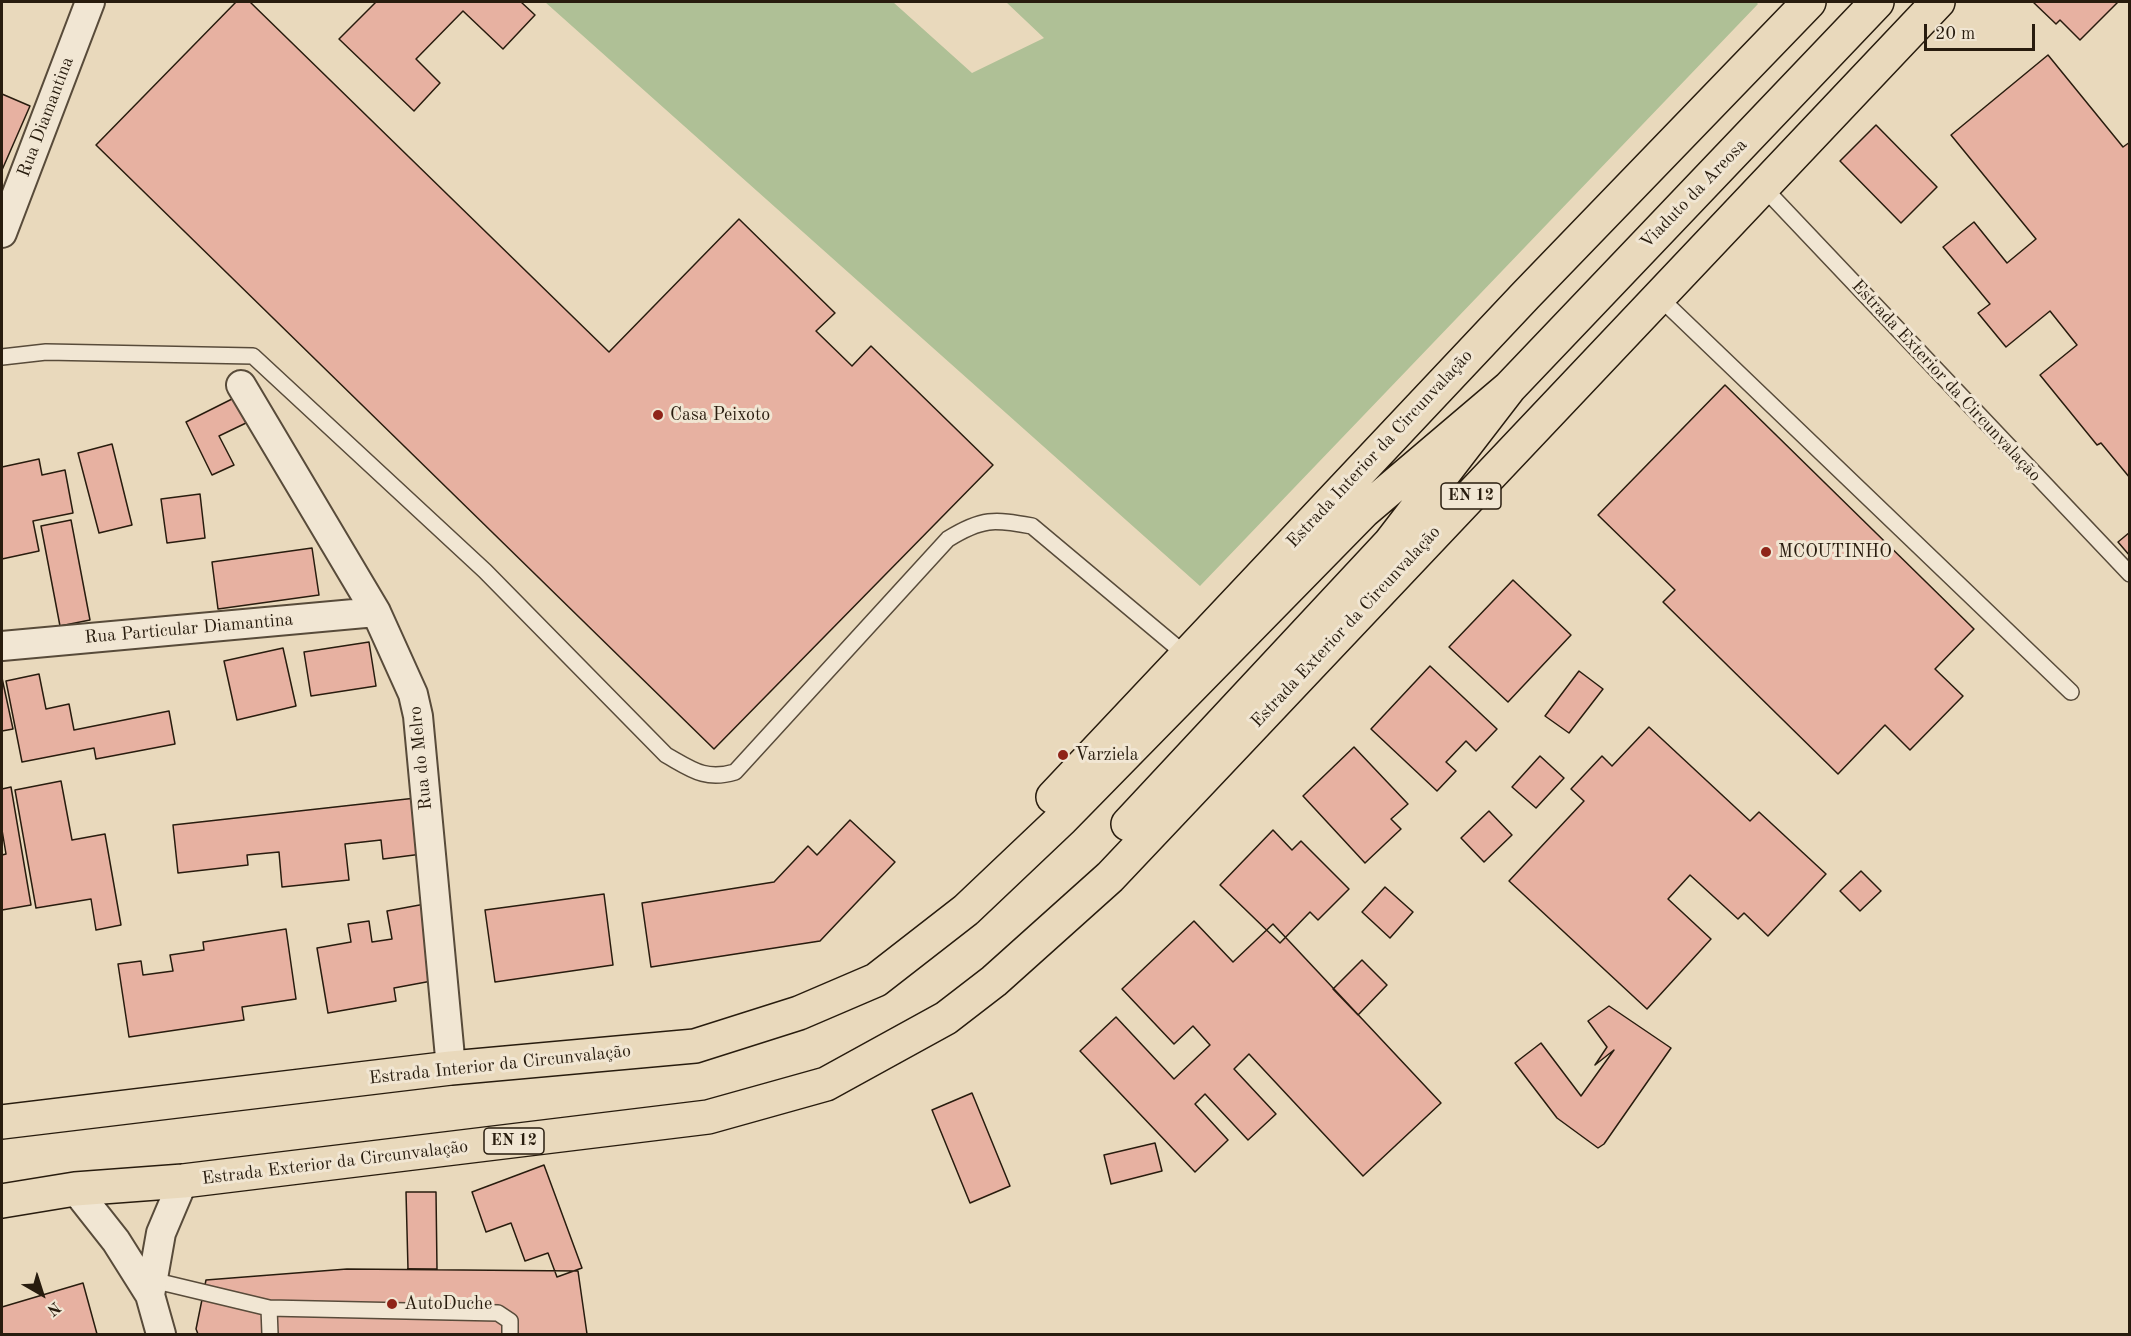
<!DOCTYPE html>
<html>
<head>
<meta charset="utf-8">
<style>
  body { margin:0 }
  #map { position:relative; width:2131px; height:1336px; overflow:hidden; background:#e9d9bc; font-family:"Old Standard TT",serif }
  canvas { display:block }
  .frame { position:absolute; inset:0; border:3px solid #281c0e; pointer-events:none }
  .north { position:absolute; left:12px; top:1264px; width:60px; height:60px; -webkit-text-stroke:4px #f1e6d3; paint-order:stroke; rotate:141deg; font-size:16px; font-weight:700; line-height:24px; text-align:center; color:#281c0e }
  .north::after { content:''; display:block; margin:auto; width:21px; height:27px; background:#281c0e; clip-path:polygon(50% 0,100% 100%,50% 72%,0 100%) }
  .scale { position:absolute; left:1924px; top:24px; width:111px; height:27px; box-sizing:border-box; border:3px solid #281c0e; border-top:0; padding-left:8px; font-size:18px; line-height:21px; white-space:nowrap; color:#281c0e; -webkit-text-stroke:4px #f1e6d3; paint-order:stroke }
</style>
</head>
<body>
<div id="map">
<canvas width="2131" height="1336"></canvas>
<div class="frame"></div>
<div class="north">N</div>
<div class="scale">20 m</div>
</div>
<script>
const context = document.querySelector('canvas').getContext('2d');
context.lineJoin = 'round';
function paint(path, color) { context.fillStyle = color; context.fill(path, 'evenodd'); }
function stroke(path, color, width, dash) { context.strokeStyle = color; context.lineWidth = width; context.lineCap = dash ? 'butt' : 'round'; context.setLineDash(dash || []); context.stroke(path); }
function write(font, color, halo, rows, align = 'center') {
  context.font = font + ' "Old Standard TT",serif'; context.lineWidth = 6; context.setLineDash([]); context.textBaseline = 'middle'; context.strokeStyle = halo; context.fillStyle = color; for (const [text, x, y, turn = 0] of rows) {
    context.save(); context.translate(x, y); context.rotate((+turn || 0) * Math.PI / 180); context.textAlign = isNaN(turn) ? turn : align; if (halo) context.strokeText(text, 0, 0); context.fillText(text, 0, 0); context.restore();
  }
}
paint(new Path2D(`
  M545,2h348l79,71 72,-35 -38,-36h750l2,2 -558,582z`), '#afc096');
const building = new Path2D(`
  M236,2h14l359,350 130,-133 96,94 -19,18 36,35 19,-20 122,119 -279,284 -618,-604z
  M376,2h145l14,13 -32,34 -40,-38 -47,48 24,24 -26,28 -75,-72z
  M2033,2h85l-38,38 -20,-20 -4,4z
  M2048,55l75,92 7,-5v336l-29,-35 -4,2 -57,-70 37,-30 -27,-34 -44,36 -28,-34 12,-9 -47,-57 31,-25 33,41 29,-24 -85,-104z
  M2,94l28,12 -28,64z
  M1876,125l61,62 -36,36 -61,-62z
  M1725,385l249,244 -39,40 28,27 -53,54 -25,-25 -47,49 -175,-172 12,-12 -77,-75z
  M234,398l12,25 -27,13 15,29 -22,10 -26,-53z
  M112,444l20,81 -33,8 -21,-80z
  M39,459l3,16 23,-5 8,43 -40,8 6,30 -37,8v-92z
  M200,494l5,44 -38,5 -6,-44z
  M71,520l19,100 -30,6 -19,-100z
  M2130,532v24l-12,-14z
  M312,548l7,47 -101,14 -6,-47z
  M1513,580l58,55 -63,67 -59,-55z
  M369,642l7,44 -65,10 -7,-44z
  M283,648l13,58 -59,14 -13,-59z
  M1430,666l67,63 -21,22 -10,-10 -20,21 10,9 -19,20 -66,-62z
  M1579,671l24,18 -34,44 -24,-17z
  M39,674l7,35 23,-5 5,26 95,-19 6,33 -79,15 -2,-11 -72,14 -16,-81z
  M2,678l11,51 -11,2z
  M1649,727l101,94 9,-9 67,62 -58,62 -24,-23 -6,6 -48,-44 -22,24 43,40 -64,70 -138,-128 75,-80 -13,-12 31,-33 10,10z
  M1354,747l54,57 -17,15 10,10 -36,34 -62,-67z
  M1540,756l24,22 -28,30 -24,-21z
  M61,781l11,59 33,-6 16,91 -25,5 -5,-31 -55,9 -21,-118z
  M11,787l20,118 -29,5v-55l4,-1 -4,-24v-41z
  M416,798l6,56 -39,5 -2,-19 -36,4 4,36 -67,7 -3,-35 -32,3 1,10 -70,8 -5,-48z
  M1489,811l23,24 -28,27 -23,-24z
  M850,820l45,42 -75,79 -169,26 -9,-64 132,-21 34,-36 9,9z
  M1273,830l19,20 9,-9 48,48 -31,31 -8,-8 -30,31 -60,-58z
  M1861,871l20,20 -21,20 -20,-20z
  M1385,887l28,25 -23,26 -28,-26z
  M604,894l9,71 -118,17 -10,-72z
  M425,904l12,76 -43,8 2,13 -68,12 -11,-65 34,-6 -3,-18 21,-3 3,21 20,-3 -5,-28z
  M1194,921l39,41 40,-38 168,179 -78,73 -114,-122 -15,15 42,45 -28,26 -43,-46 -10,10 33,36 -33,32 -115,-121 36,-34 58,62 36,-34 -17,-19 -19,18 -52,-55z
  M286,929l10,70 -54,8 2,13 -115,17 -11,-73 23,-3 2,14 30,-4 -3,-16 34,-5 -1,-8z
  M1362,960l25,25 -29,30 -25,-26z
  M1609,1006l62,42 -67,96 -6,4 -41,-30 -42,-55 26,-20 40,53 33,-46 -19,15 12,-18 -19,-26z
  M972,1093l38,93 -40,17 -38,-93z
  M1155,1143l7,28 -51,13 -7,-29z
  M544,1165l38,103 -25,9 -9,-24 -23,8 -14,-38 -25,9 -14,-40z
  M406,1192h30l1,77h-29z
  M347,1269l231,2 9,63h-389l-2,-5 10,-49z
  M83,1283l14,51h-95v-27z`);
paint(building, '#e7b1a1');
stroke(building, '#281c0e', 1.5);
const service = new Path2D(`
  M1763,187l367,387
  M1659,297l412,395
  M2,357l44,-5 207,4 232,215 181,184c25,14 39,26 69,17l213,-233c34,-21 46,-20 84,-13l154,129
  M152,1280l117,28 229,5 12,8v13
  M269,1308l1,26`);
const minor = new Path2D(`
  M2,233l88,-231
  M241,385l135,227 37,82 5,22 33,352
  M2,646l374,-34
  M75,1189l41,52 34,54 11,39
  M150,1295l11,-62 22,-52`);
const primary = new Path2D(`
  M1053,797l473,-502 283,-293
  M1128,824l262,-281 120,-156 367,-385
  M2,1122l449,-54 244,-22 104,-33 77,-33 90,-70 96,-91 302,-308 146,-124
  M2,1201l73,-12 108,-8 525,-64 118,-33 120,-66 48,-37 116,-104 828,-875`);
stroke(service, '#584b3a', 18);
stroke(minor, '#584b3a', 32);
stroke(primary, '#281c0e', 36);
stroke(service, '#f1e6d3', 15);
stroke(minor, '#f1e6d3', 28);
stroke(primary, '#e9d9bc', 33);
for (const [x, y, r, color] of [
  [658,415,6,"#8f2418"],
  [1766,552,6,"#8f2418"],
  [1063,755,6,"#8f2418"],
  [392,1304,6,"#8f2418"]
]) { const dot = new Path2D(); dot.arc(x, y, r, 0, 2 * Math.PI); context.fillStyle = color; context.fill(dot); stroke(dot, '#f1e6d3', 2); }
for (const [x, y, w] of [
  [1471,496,60],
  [514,1141,60]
]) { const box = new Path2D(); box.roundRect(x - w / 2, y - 13, w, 26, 4.5); context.fillStyle = '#f1e6d3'; context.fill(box); stroke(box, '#281c0e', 1.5); }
write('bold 16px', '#281c0e', null, [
  ["EN 12",1471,496],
  ["EN 12",514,1141]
]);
write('18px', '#281c0e', '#f1e6d3', [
  ["Rua Diamantina",46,117,-69],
  ["Viaduto da Areosa",1694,194,-46],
  ["Estrada Exterior da Circunvalação",1946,381,47],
  ["Estrada Interior da Circunvalação",1380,449,-47],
  ["Estrada Exterior da Circunvalação",1346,627,-47],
  ["Rua Particular Diamantina",189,629,-5],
  ["Rua do Melro",421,758,-96],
  ["Estrada Interior da Circunvalação",500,1065,-6],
  ["Estrada Exterior da Circunvalação",335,1163,-7]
]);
write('18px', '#281c0e', '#f1e6d3', [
  ["Casa Peixoto",670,415],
  ["MCOUTINHO",1778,552],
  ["Varziela",1075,755],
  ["AutoDuche",404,1304]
], 'left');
</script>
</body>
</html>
